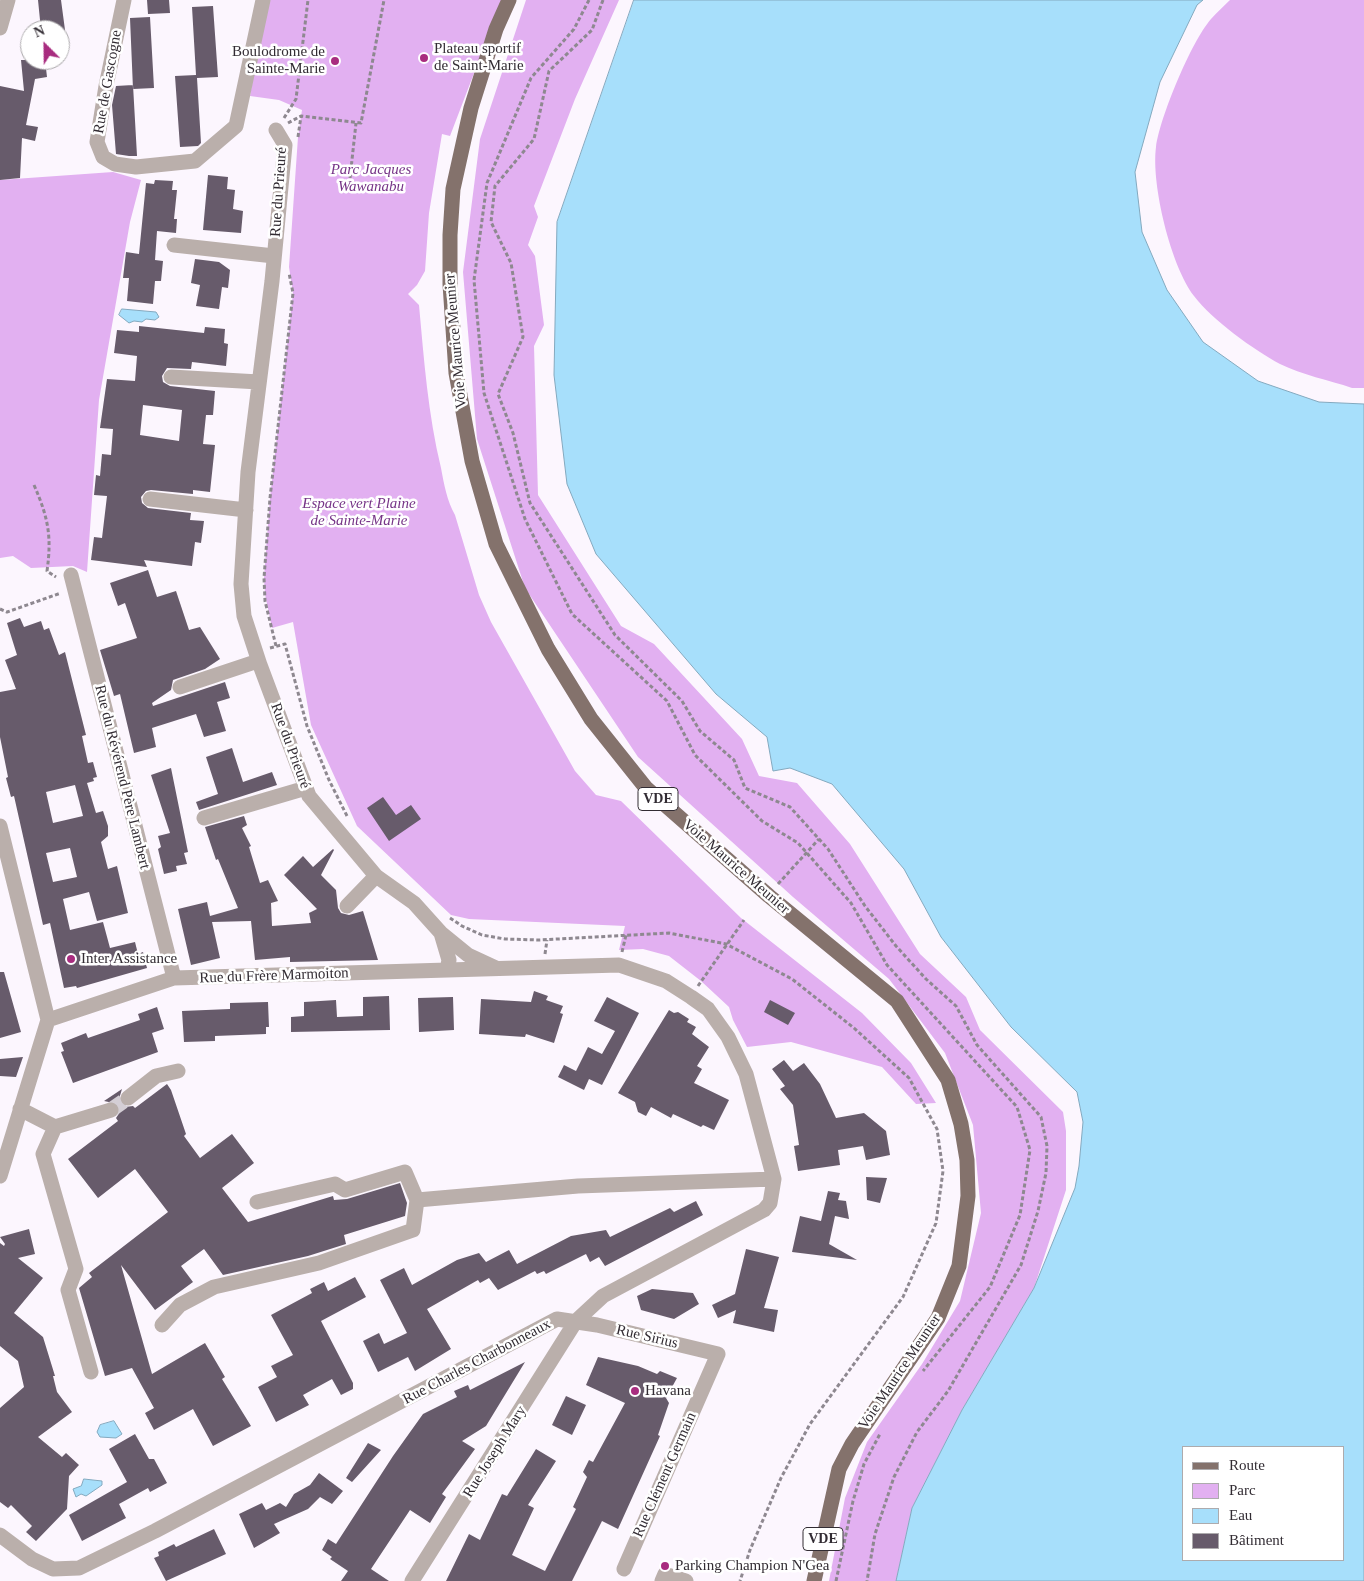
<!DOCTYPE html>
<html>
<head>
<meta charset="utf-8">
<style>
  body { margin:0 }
  #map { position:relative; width:1364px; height:1581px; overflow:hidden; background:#fcf6fe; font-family:Georgia,serif }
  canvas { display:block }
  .legend { position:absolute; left:1182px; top:1446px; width:162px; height:115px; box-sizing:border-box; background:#fff; border:1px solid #adabad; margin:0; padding:6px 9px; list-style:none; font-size:15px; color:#322c33 }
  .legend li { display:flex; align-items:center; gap:10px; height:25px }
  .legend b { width:25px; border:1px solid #adabad }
  .north { position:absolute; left:20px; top:20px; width:50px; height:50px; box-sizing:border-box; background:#fff; border:1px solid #adabad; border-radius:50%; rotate:337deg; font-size:14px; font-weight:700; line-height:20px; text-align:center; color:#322c33 }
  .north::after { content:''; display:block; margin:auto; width:18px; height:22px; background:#a82c7f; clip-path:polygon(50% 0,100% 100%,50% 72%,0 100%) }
</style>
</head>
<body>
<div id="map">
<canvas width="1364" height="1581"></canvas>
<ul class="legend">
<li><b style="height:6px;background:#84726c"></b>Route</li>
<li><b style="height:14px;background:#e2b0f1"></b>Parc</li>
<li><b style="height:14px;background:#a7dffb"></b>Eau</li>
<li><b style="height:14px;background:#675b6b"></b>Bâtiment</li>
</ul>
<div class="north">N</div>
</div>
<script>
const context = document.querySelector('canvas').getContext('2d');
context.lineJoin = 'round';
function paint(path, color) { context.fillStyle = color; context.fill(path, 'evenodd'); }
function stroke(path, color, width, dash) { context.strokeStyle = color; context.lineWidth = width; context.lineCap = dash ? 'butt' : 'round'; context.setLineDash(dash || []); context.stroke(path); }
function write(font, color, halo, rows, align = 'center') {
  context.font = font + ' Georgia,serif'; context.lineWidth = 5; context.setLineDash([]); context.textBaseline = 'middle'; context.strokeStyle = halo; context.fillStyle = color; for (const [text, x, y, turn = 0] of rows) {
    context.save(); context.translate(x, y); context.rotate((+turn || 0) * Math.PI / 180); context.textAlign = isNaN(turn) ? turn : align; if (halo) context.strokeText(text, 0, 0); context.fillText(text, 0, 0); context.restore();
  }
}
paint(new Path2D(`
  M266,0h236l-52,136 -8,-2 -13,79 -4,58 -8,14 -9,9 11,11c5,55 9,109 22,163 3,16 6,33 14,47l24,80 12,27 84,149 21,24 25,6 120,117 121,95 49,50 25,40 -20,1 -34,-37 -91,-25 -44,5 -14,-27 -4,-13 -28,-26 -32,-25 -26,-7 -24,1 6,-24 -156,-7 -18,-4 -94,-89 -46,-101 -18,-103 -21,6 -7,-34 -1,-16 6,-80 23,-205 -4,-26 9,-130 4,-27 -23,-10 -29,-4z
  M526,0h93l-44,99 -41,107 4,11 -10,28 7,11 9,69 -10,21 4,149 83,131 33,18 88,95 17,37 38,7 53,61 70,110 46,43 14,33 83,82 3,19v59l-32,98 -72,122 -50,98 -16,73h-67l16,-83 22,-56 55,-78 38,-63 21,-88 -8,-88 -28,-72 -56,-74 -96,-82 -155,-140 -113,-169 -48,-149 -14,-167 17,-133z
  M1230,0h134v388h-12c-23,-8 -50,-13 -72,-24 -26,-14 -68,-44 -86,-68 -23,-30 -43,-111 -38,-149 4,-30 35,-105 55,-128 6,-7 13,-13 19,-19z
  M113,172l28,8 -11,42 -31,178 -12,172 -14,-6 -42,2 -18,-12 -13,2v-378z`), '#e2b0f1');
const water = new Path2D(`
  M634,0h569l-6,5 -37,77 -25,90 7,60 25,58 36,52 55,39 61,21 45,2v1177h-468l16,-73 50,-98 72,-122 41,-100 4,-22 4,-44 -6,-30 -66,-65 -70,-90 -37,-68 -72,-85 -42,-16 -17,3 -6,-34 -51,-43 -120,-140 -29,-70 -13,-109 3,-153zM1183,1447h160v113h-160z
  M122,309l34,3 3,5 -4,3 -9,-1 -4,3 -8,-1 -5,2 -10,-8z
  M114,1421l8,13 -6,4 -16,-1 -3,-5 3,-7z
  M84,1479l18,2v4l-16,11 -5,-2 -5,3 -3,-8 8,-3z`);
paint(water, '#a7dffb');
stroke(water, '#84a9bf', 1);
paint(new Path2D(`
  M38,0h23l4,30h-24z
  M147,0h22l1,13 -22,1z
  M213,6l5,71 -21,1 4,65 -3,3 -18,1 -5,-71 21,-1 -4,-68z
  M150,17l4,71 -21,1 -3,-71z
  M21,60h24l2,17 -12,2 -9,46 12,2 -3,14 -13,-3 -2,40 -20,2v-94l24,5z
  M133,85l4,71h-8l-13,-2 -4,-49 4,-19z
  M208,175l20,2 -1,12 8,1 -2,19 10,2 -2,22 -38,-3z
  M155,180l18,1 -1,9h5l-3,29h3l-1,14 -19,-2 -2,29 8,1 -2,20h-6l-2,23 -26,-3 2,-23h-6l3,-26 13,2 7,-71 8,1z
  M195,259l24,3 11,8 -2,18 -6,-1 -3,22 -23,-3 4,-21 -9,-2z
  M139,326l65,7 1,-6 20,2 -1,14 4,1 -2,22 -34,-4 -1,7 -24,-1 -5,8 1,6 7,4 45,5 -2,24h-7l-3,29 12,1 -5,47 -17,-2v4l-42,-4 -5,1 -5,6 1,6 6,5 43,5 -1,7 14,1 -3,22 -6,-1 -3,24 -48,-6 3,7 -56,-7 3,-23 8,1 5,-42 -13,-1 2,-20 4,1 2,-22 9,1 2,-26 -13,-1 7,-49 28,2 2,-25 -23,-3 3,-23 22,2zM143,405l39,5 -3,31 -39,-6z
  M148,570l9,27 19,-6 13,39 11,-3 20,32 -15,10 -32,11 -2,10 -19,13 1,3 72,-24 5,16 -13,4 9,29 -22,6 -8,-23 -44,14 4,19 -22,6 -14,-59 -6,2 -14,-46 37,-12 -12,-35 -7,3 -8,-23z
  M20,618l4,9 17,-6 3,9 5,-2 10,27 6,-3 21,83 -4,1 6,27 5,-1 4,15 -4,1 1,3 -7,2 9,30 7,-2 5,15v10l-7,6 7,27 9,-3 11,47 -31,8 -8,-29 -26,7 7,31 33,-8 7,26 25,-6 3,12 5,-2 4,16 -70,20 -1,-2 -12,2 -14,-65 -7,2 -29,-129 -3,1 -5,-19 2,-1 -8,-40v-45l16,-3 -11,-29 12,-5 -10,-32zM75,785l8,31 -30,7 -7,-31zM70,848l7,29 -24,5 -7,-29z
  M232,748l11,34 29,-10 5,13 -78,25 -3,-8 22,-8 -12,-37z
  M171,768l17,84 -4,1 3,11 -11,2 1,5 -13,3 -6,-25 3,-2 -3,-11 12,-3 -19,-58z
  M383,797l13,18 15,-10 10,14 -32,22 -22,-33z
  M244,816l3,9 -5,3 9,18 -2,1 11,36 8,-3 10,21 -7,2 1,23 39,-3 -2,-10 8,-4 -33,-34 19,-19 10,11 20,-18 1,1 -13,25 15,15 2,18 3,5 8,2 14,-4 15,49 -88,2v-5l-35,3 -4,-39 -39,1 8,36 -29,7 -13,-56 29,-7 3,14 28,-8 -20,-49 -2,1 -11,-33z
  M0,972h4l17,60 -21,6z
  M534,991l14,5 -2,4 17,6 -3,7 3,1 -9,29 -28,-9 -1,3 -46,-3 2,-35 50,3z
  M389,996l1,34 -99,2v-15l13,-1v-14l32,-2 1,17 26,-1v-19z
  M453,997l1,33 -35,2 -1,-34z
  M607,997l32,16 -37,72 -13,-6 -5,11 -26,-13 6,-12 12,6 12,-24 14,7 13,-23 -21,-10z
  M770,1000l25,13 -7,12 -24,-13z
  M268,1002l1,25h-3v7l-51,2v5l-31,1 -2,-31 48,-2v-6z
  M157,1007l7,22 -12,4 6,19 -85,31 -12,-31 3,-1 -3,-8 25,-10 2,5 52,-18 -2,-6z
  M669,1010l5,3 4,-1 11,7 -2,3 9,5 -4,7 17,13 -12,19 5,3 -8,14 35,17 -15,30 -11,-5 -2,2 -28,-13 -2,4 -20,-11 -5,9 -8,-4 -3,-10 -17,-9z
  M23,1057l-7,20 -16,-1v-17z
  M784,1060l9,11 11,-8 16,21 16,34 28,-5 22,18 4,24 -24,5 -3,-14 -25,4 2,15 -42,6 -4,-25 5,-1 -6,-40 -13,-16 5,-3 -13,-17z
  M167,1084l4,6 15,44 -2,2 16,22 32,-24 22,29 -32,25 26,34 85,-26 1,4 13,-1 53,-16 7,20 -2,13 -61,19 2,9 -38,12 -85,19 -19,-26 -23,17 12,16 -38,28 -34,-45 31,109 53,-31 20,34 -3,2 29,47 -38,20 -20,-37 -39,21 -9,-17 9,-5 -22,-40 -27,8 -26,-88 13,-11 -3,-4 79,-61 -33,-43 -37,29 -30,-39 50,-38 -2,-3 4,-6 -2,-8 -14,-3 18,-12 -3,10 1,4 5,4 8,-1 2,2z
  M866,1177l21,1 -7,25 -13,-3z
  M828,1191l12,2 -2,7 8,1 3,18 -14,-3 -6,28 28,16 -65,-8 8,-36 21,5z
  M696,1201l7,14 -98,51 -6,-9 -9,5 -4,-8 -40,20 -2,-3 -7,3 -2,-3 -37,19 -9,-12 -9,5 -2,-3 -51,29 24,40 -36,22 -7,-14 -30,15 -15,-31 16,-8 5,11 23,-11 -27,-53 24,-12 8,17 45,-25 22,-7 7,9 23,-12 8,14 54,-28 35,-6 4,7 60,-29 4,4z
  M29,1229l6,25 -17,4 25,20 -29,35 29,24 12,39h-2l4,16 15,20 -34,25 24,20 4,-4 13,12 -10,11 -2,33 -31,32 -10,-9 6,-6 -21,-21 -3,3 -8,-6v-94l24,-21 -6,-26 -18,-15v-103l4,3 1,-2 -5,-7z
  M746,1249l33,8 -15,51 14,2 -4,22 -41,-9 3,-13 -18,8 -6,-13 23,-11z
  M355,1277l11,20 -45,24 32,62v6l-12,6 -9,-16 -29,16 6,10 -33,17 -18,-35 19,-10 -6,-11 22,-11 -22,-40 41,-22 -2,-4 14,-7 4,9z
  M652,1289l41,4 6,11 -25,15 -33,-9 -4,-14z
  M598,1357l40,9 19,8 3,-3 17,7 -11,20 3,5 -11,32 2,1 -42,93 -16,-8 -30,60h-126l23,-47 11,6 22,-46 5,2 29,-47 20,12 -28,44 6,3 -22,47 33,16 31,-62 -3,-2 14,-30 -4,-5 6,-12 4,2 32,-59 -39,-18z
  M525,1362l-39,64 -24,15 13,8 -33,45 4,3 -16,26 -20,-13 -39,59 18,12h-48l7,-10 -18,-12 2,-2 -10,-7 6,-11 8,5 57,-88 30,-42 34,-17 -3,-6 14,-6 2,5z
  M566,1396l20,9 -14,30 -20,-10z
  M135,1434l14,25h5l13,24 -17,9 -2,-4 -29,16 7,14 -44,23 -13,-26 58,-33 -18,-33z
  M368,1443l13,7 -29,32 -6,-4z
  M319,1473l24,18 -11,13 -12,-7 -12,12 -34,15 6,9 -26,15 -15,-34 23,-11 4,7 14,-7 6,4 8,-13 16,-9z
  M214,1529l12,25 -60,27 -12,-23 5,-2 -1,-4 16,-8 2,3z`), '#675b6b');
stroke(new Path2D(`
  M111,1110l17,-12`), '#d4ced5', 15, [15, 8]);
stroke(new Path2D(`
  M589,0l-15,29 -43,49 -44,105 -13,97 10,113 41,126 47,95 95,87 28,54 67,66 36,22 53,60 36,62 130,142 13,43 -10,65 -30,72 -67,84
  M603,0l-11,30 -43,41 -15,68 -39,47 -4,36 20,41 12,74 -25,57 15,39 17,70 85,132 67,66 18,30 34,29 11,28 45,19 38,42 37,57 31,40 30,33 30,27 21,39 64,72 6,29 -1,27 -8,38 -17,54 -73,126 -31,41 -23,45 -19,57 -8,47
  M284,118l12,-19 12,-99
  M288,123l13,-7 60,7 23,-123
  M298,137l3,-21
  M350,178l6,-55
  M34,485c14,32 18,51 13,86l9,6
  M0,609l7,3 54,-19
  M276,646l-11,-45 -1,-23 6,-80 23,-205 -4,-20
  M270,648l15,-4 22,82 22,54 18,36
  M778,884l41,-45
  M450,918l12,8 20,9 23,4 34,1 130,-7 57,11 66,35 62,49 55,50 28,51 6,42 -7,52 -33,74 -93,127 -29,54 -31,72 -10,31
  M622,952l4,-17
  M545,954l2,-14
  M698,986l46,-66
  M836,1581l17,-80 11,-37 16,-30`), '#8e8890', 3, [4, 2.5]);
stroke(new Path2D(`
  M124,0l-18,86 -9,56 6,15 12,7 21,3 59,-6 41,-35 27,-126
  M0,28l8,-28
  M276,130l9,15 -13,136 -24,191 -7,112 3,32 16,49 49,131 67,80 38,27 27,30 8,27 -2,10
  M174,245l100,11
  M171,377l88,5
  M150,499l96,11
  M71,575l103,403
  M180,687l78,-26
  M204,818l102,-30
  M0,826l48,194
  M347,906l29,-30
  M441,933l27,22 28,13
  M128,1098l28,-22 22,-5
  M20,1109l35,18 56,-17
  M55,1127l-12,27 33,115 -8,21 23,82
  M0,1176l48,-156 126,-42 445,-13 47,16 25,16 17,12 20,28 18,37 28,105 -4,24 -6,7 -161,86 -27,25 -164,260
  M257,1202l78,-18 10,6 60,-18 12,28 161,-14 196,-7
  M162,1325l18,-20 34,-18 105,-24 94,-33 4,-30
  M0,1535l32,24 21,10 26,-1 76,-37 402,-212 40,6 121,29 -94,215
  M662,1581l3,-7 21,7`), '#baafab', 15);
stroke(new Path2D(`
  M509,0l-13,29 -25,79 -18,81 -3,46v49l6,89 16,88 24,83 52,105 43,70 55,69 123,108 128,105 51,79 13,44 6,36 1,36 -9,70 -21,52 -86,126 -13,25 -25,112`), '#84726c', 15);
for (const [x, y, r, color] of [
  [424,58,5,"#a82c7f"],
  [335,61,5,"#a82c7f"],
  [71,959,5,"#a82c7f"],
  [635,1391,5,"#a82c7f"],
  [665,1566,5,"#a82c7f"]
]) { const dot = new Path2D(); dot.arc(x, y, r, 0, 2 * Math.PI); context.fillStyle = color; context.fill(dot); stroke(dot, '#fff', 2); }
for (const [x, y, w] of [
  [658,799,40],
  [823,1539,40]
]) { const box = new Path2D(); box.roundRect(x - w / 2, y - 11.5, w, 23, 4); context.fillStyle = '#fff'; context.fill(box); stroke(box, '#322c33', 1); }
write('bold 14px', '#322c33', null, [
  ["VDE",658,799],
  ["VDE",823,1539]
]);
write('15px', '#322c33', '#fff', [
  ["Plateau sportif",434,49],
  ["de Saint-Marie",434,66],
  ["Boulodrome de",325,52,"right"],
  ["Sainte-Marie",325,69,"right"],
  ["Inter Assistance",81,959],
  ["Havana",645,1391],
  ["Parking Champion N'Gea",675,1566]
], 'left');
write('15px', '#322c33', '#fff', [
  ["Rue de Gascogne",108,82,-80],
  ["Rue du Prieuré",279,192,-86],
  ["Voie Maurice Meunier",456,341,-95],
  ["Rue du Prieuré",290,746,70],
  ["Rue du Révérend Père Lambert",122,777,76],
  ["Voie Maurice Meunier",736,867,41],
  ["Rue du Frère Marmoiton",274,976,-2],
  ["Rue Sirius",647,1337,13],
  ["Rue Charles Charbonneaux",477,1362,-28],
  ["Voie Maurice Meunier",900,1372,-56],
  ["Rue Joseph Mary",495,1452,-58],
  ["Rue Clément Germain",665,1475,-66]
]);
write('italic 15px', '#763487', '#fff', [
  ["Parc Jacques",371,170],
  ["Wawanabu",371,187],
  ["Espace vert Plaine",359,504],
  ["de Sainte-Marie",359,521]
]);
</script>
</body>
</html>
